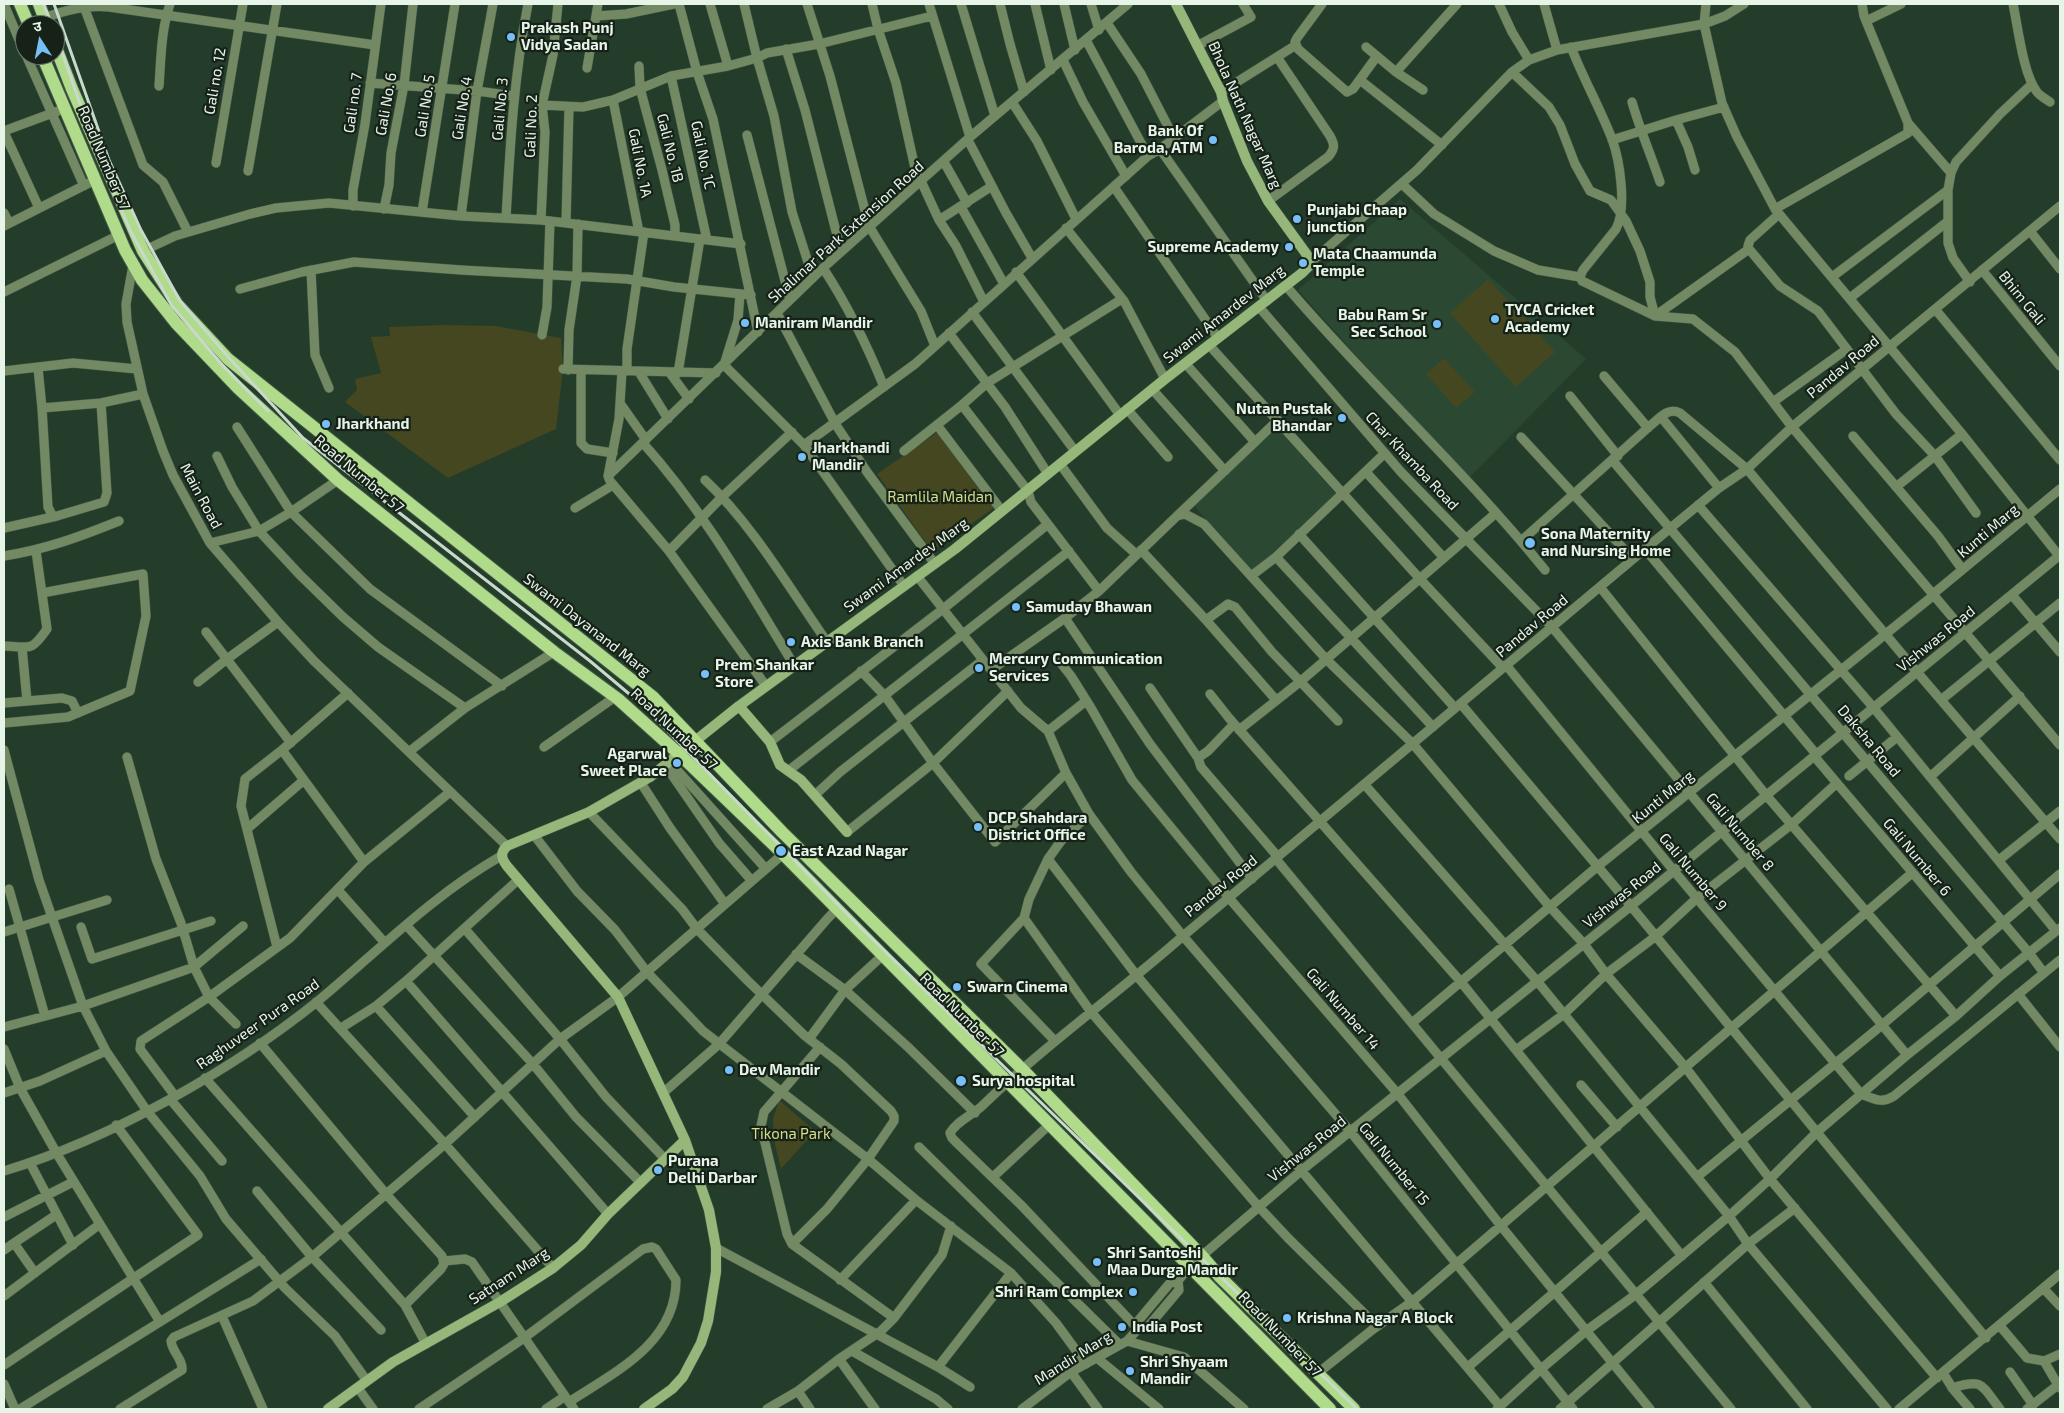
<!DOCTYPE html>
<html>
<head>
<meta charset="utf-8">
<style>
  body { margin:0 }
  #map { position:relative; width:2064px; height:1413px; overflow:hidden; background:#243d2a; font-family:"Exo 2","Noto Sans Devanagari",sans-serif }
  canvas { display:block }
  .frame { position:absolute; inset:0; border:5px solid #e6f5e8; pointer-events:none }
  .north { position:absolute; left:15px; top:15px; width:50px; height:50px; box-sizing:border-box; background:#162118; border:1px solid #69766b; border-radius:50%; rotate:349deg; font-size:14px; font-weight:700; line-height:20px; text-align:center; color:#e6f5e8 }
  .north::after { content:''; display:block; margin:auto; width:18px; height:22px; background:#77bff7; clip-path:polygon(50% 0,100% 100%,50% 72%,0 100%) }
</style>
</head>
<body>
<div id="map">
<canvas width="2064" height="1413"></canvas>
<div class="frame"></div>
<div class="north">उ</div>
</div>
<script>
const context = document.querySelector('canvas').getContext('2d');
context.lineJoin = 'round';
function paint(path, color) { context.fillStyle = color; context.fill(path, 'evenodd'); }
function stroke(path, color, width, dash) { context.strokeStyle = color; context.lineWidth = width; context.lineCap = dash ? 'butt' : 'round'; context.setLineDash(dash || []); context.stroke(path); }
function write(font, color, halo, rows, align = 'center') {
  context.font = font + ' "Exo 2",sans-serif'; context.lineWidth = 4.5; context.setLineDash([]); context.textBaseline = 'middle'; context.strokeStyle = halo; context.fillStyle = color; for (const [text, x, y, turn = 0] of rows) {
    context.save(); context.translate(x, y); context.rotate((+turn || 0) * Math.PI / 180); context.textAlign = isNaN(turn) ? turn : align; if (halo) context.strokeText(text, 0, 0); context.fillText(text, 0, 0); context.restore();
  }
}
paint(new Path2D(`
  M1400,199l186,160 -119,121 -169,-190z
  M1277,428l64,71 -87,80 -60,-74z`), '#2b4932');
paint(new Path2D(`
  M1488,279l67,73 -39,35 -66,-74z
  M443,325l53,1 65,12 2,31 -7,60 -108,49 -103,-76 12,-12 -2,-11 26,-6 -10,-36 19,-1 -1,-9z
  M1444,358l31,34 -19,16 -30,-34z
  M938,432l56,76 -62,43 -55,-77z
  M779,1100l36,31 -34,38 -6,-24 -2,-26z`), '#444720');
const street = new Path2D(`
  M4,4l21,50
  M83,4l60,161 20,17 25,50
  M679,4l18,68 16,47 45,213
  M710,4l18,62
  M744,4l13,54 17,58 18,96 21,66
  M807,4l23,72 39,150 52,85 14,35
  M872,4l6,25 18,54 19,85 24,52 17,26 28,56
  M929,4l41,133
  M961,4l34,112
  M1000,4l10,40 14,48
  M1035,4l16,66
  M1064,4l11,46
  M1091,4l8,26
  M1322,4l-25,34 -2,4 3,7 49,43 6,-3 24,-33
  M1499,4l13,28 17,28
  M1544,4l13,46
  M1706,4l-2,20 18,79 15,34 38,72 187,225 98,123
  M2013,4c5,23 10,70 24,88 3,4 9,7 13,10
  M596,16l30,-2 48,-10
  M44,18c22,-8 41,-13 65,-11l266,38
  M1866,21l35,-17
  M1107,23l34,51 33,64
  M1086,40l62,116
  M1197,46l54,-29 -8,-13
  M1366,47l30,25 27,18
  M1571,47c12,31 29,61 41,92 8,22 15,69 4,90l-33,41 -3,7 2,4 73,35 38,3 42,33 57,75 268,318
  M786,49l19,61 36,141
  M26,55l58,131
  M1063,60l20,42 43,74
  M639,66l1,22 22,82 13,55v10
  M587,68l11,-64
  M1396,72l61,-68
  M1512,72l37,35 11,18 15,39 15,27 21,9 15,21 14,30 10,31v15l5,19
  M671,76l36,164
  M1360,80l82,65
  M370,83l107,8 37,5
  M159,86c2,-27 2,-56 11,-82
  M1221,92l75,-47
  M613,100l26,132
  M1012,102l25,39 39,78
  M1632,102c8,28 19,53 28,80
  M542,105l41,2 30,-7 58,-24 57,-10 29,-8 10,-5 52,-9 113,-28
  M1676,120l12,27 7,23
  M1908,123l43,50
  M4,131l54,-20
  M4,132l35,76
  M747,135l43,165
  M968,140l38,73 26,45
  M1612,140l64,-20 48,-13
  M1160,149l107,152
  M944,162l23,41
  M216,163l27,-159
  M248,171l29,-167
  M1402,184l32,30 60,37 44,19 42,7
  M1114,187l104,151
  M1268,201l60,-44c7,-8 7,-12 2,-21l-53,-79
  M353,206v-16l12,-66 16,-120
  M961,207l43,77
  M384,209l5,-24 2,-32 13,-68 9,-81
  M1775,209l133,-76v-10l-44,-107 -2,-12
  M422,212l33,-208
  M4,213l5,10
  M1779,214l-29,26 -2,6 1,3 31,37 38,25 78,103 39,42 41,57
  M461,216l16,-125 16,-87
  M506,218c4,-72 8,-143 22,-214
  M541,220l4,-88 -3,-27 11,-50 5,-51
  M939,220l53,-34
  M566,222l3,-115
  M4,226l85,-43
  M1066,228l58,73 41,78
  M2030,231l30,38
  M143,251l32,-15 75,-22 26,-6 53,-5 132,13 80,4 200,24
  M1311,262l106,-92 95,-98 17,-12 28,-10 147,-26 21,-8 19,-12
  M133,265l-7,39 1,18 16,72 20,57 10,24 37,68 68,79 36,39 193,185
  M823,268c25,38 44,77 61,119
  M311,270l4,85 14,33
  M1982,270l78,96
  M1016,272l104,143
  M1832,277l116,-87
  M1970,282l-17,-24 -5,-15v-53l3,-17 5,-11 44,-48 32,-30
  M1286,286c83,97 178,184 259,284
  M240,289l62,-17 52,-10 107,8 166,9 47,8 77,8
  M4,292l115,-57
  M740,294l-2,26 -14,45 80,80 100,141
  M1850,298l97,-76
  M1259,307l142,165 151,155 355,428
  M1935,309l125,151
  M972,312l103,139
  M777,313l59,112 31,47 68,92
  M1655,316l94,-67
  M949,333l56,74 43,67
  M542,335l5,-28 3,-86
  M1209,345l212,235 82,88
  M1185,363l70,79 23,-22
  M38,368l4,40 6,99 4,8
  M563,369l153,4
  M568,370l1,-40 8,-54 1,-52
  M581,370v73l6,6 26,4
  M4,371l69,-8 64,6
  M627,371v-22l17,-117
  M639,372l29,47
  M670,373l19,26
  M678,373l22,-134
  M1604,376l44,52
  M1152,389l73,82
  M1570,396l48,60
  M1773,402l74,-53
  M620,403l26,37
  M962,405l66,86 3,11 68,89
  M42,408l59,-5 42,-9
  M1127,409l41,48
  M1661,417l58,71
  M937,425l65,86
  M237,427l54,85 79,77 132,97
  M1853,436l85,100 24,33
  M1521,437l112,122
  M643,443c61,68 104,145 151,222
  M804,445l111,-81 233,-208 12,-7 63,-48
  M904,451l58,-46 25,-22 135,-84
  M217,456l15,31 27,44 41,44 43,42 35,30 87,61
  M1613,461l416,492 15,20
  M1060,464l47,64 29,26
  M1366,472l78,86
  M608,476l11,-57 3,-48
  M705,480c47,44 85,109 122,162
  M1896,487l66,-53
  M1698,505l175,202 183,224
  M575,508l38,-23
  M1177,516l78,-74
  M4,528l53,-12 47,-14 3,-9 -6,-90
  M1299,534l156,174
  M1521,541l130,-116c9,-7 17,-18 29,-12l67,56 170,203 143,167
  M210,543l49,-12 32,-19 47,-32
  M1645,549l171,205
  M1141,550l65,70 70,80
  M669,551l53,-54 70,-65
  M4,556c43,-7 75,-19 115,-35
  M1276,557l75,81 145,-125
  M917,576l104,132 27,23 18,42 23,41 42,58 52,64 167,195 223,278
  M1251,576l25,-19 109,-104
  M1600,587l166,208 190,221
  M1933,594l127,-105
  M2012,595l48,57
  M1065,618l85,126 102,135
  M1206,620l22,-16 7,3 37,45 66,69
  M206,632l85,111
  M4,646c27,1 27,6 43,-17l-11,-78
  M22,647l5,54
  M1060,662l11,14 20,32 41,72 97,118 168,195 104,133 149,183
  M1506,665l168,206 187,223c13,5 21,10 33,2l166,-136
  M991,670l74,-52 34,-27 78,-75 8,-2 19,10 122,135 87,85 137,163 34,37 22,30 80,94 84,111 167,199
  M861,671l24,25 48,67 62,79 71,-69
  M198,682l29,-23 51,-37
  M766,686l-97,-135 -59,-70 -2,-5 215,-208 147,-131 158,-133
  M1150,688l48,70 3,9 77,90
  M1210,694l19,24 232,264 221,274
  M1941,700l119,-97
  M4,703l58,-5 10,3 6,12
  M1461,704l170,202 355,432
  M4,723l64,-6 62,-26 16,-75 -3,-42 -101,19
  M1239,730l62,-49 50,-43 82,89
  M1048,731l38,-30
  M770,742l173,-133 105,-85
  M544,747l71,-50
  M4,750l35,130 44,126 23,45 41,60 53,65 26,43 59,69 50,48 32,45
  M410,751l55,-43 89,-56
  M1814,756l186,220
  M127,757l29,102 25,64 13,44 15,30 27,27
  M1198,758l10,-7 26,-27
  M669,761l97,108
  M665,765l54,78 33,38
  M788,771l281,-220
  M1849,776l48,-39
  M1930,777l90,-81
  M641,783l29,45 55,76
  M1365,785l172,196 192,235 19,28 139,165
  M815,795l25,-23 143,-112
  M589,812l93,97 15,20 51,52 56,54 37,29 50,47 3,5v5l-26,38 -41,50 -35,35
  M1089,814l-28,27 -13,18 89,117 363,430
  M247,829l57,-49
  M847,832l86,-69 75,-72
  M534,835l43,56 38,39 32,42 56,59 165,128 48,41 95,73 45,50 30,41
  M1048,859l-19,40 -5,19 -43,46 73,76
  M1276,859l455,550
  M1999,860l61,-49
  M364,862l86,-70
  M9,889l36,127
  M338,890l47,53
  M1024,918l67,94 167,194 30,32 89,88
  M406,925l127,139 43,53 65,66
  M81,927l11,32 119,-38
  M465,929l95,110 46,58 59,62
  M4,932l103,-32
  M277,947l-36,-141 4,-27 37,-29 66,-57
  M796,954l49,36 64,58 66,65
  M406,981l202,233
  M2018,994l42,53
  M316,1002l129,142 108,124
  M376,1006l99,111
  M1412,1023l186,-157 336,-271
  M4,1027l79,-21 111,-39 49,-41
  M341,1028l35,-22 30,-25 112,-101
  M809,1039l36,-49 37,-34
  M260,1043l126,151 56,62 2,8 -3,5 -36,36
  M820,1047l-56,65 -3,14 26,108 5,10 102,74
  M4,1049l16,39 37,66 103,168
  M1516,1050l48,-36 42,-40 50,-38 41,-38 95,-74 45,-41
  M205,1078l200,227 21,39
  M1581,1085l36,42
  M4,1093l36,-12 66,-30
  M663,1093l56,-49 109,-126 8,-8
  M175,1096l-35,-47 1,-8 68,-44 81,-59 74,-76 -82,-112
  M170,1099l52,62
  M919,1147l201,198
  M30,1163l43,82
  M4,1171c106,-32 227,-100 314,-170 60,-50 115,-106 183,-145
  M993,1177l56,-52
  M1697,1177l185,-152 178,-151
  M257,1191l55,66 69,73
  M4,1217l69,-35
  M14,1243l42,-28
  M716,1248l222,119 32,20
  M4,1250l10,-7 21,30
  M444,1261l21,-2 7,3 102,147
  M840,1280l76,-80
  M1704,1282l103,127
  M2044,1289l16,17
  M4,1296l96,-72
  M222,1316l41,93
  M2000,1326l27,32 17,3 16,-7
  M1138,1329l-116,-123 -63,-61 -7,-7 -2,-5c6,-11 22,-18 32,-27 63,-61 135,-112 201,-170l462,-387 74,-61 28,-19 45,-42 268,-221
  M1138,1329v-8l32,-38 8,-2 12,-15 112,-96 329,-264 429,-351
  M1127,1341l57,16 60,52
  M852,1351l84,48 12,10
  M1097,1358l62,51
  M839,1359l36,50
  M2044,1361l14,24
  M4,1365l194,-130 -82,-110
  M938,1367l73,-94
  M1468,1367l179,-155
  M1071,1372l27,37
  M2010,1372l23,33
  M1318,1373l54,-43 41,-29 499,-428
  M1943,1373l10,16 17,20
  M4,1384l11,25
  M358,1388l15,21
  M1952,1388c32,-10 29,-3 48,21
  M798,1391l12,18
  M20,1409l241,-150
  M120,1409l62,-39c1,-11 -10,-18 -11,-29l3,-4 79,-36 59,-44 133,-113 115,-105 58,-42 165,-143
  M419,1409l105,-71 119,-89 9,-2 4,2 20,31c0,63 -61,92 -107,122
  M546,1409l18,-12
  M767,1409l31,-18 41,-32 42,-28 13,-13 48,-63 9,-29
  M1022,1409l49,-37 56,-31 11,-12 9,-1 32,-38 -1,-9
  M1497,1409l44,-40 45,-38 49,-36 94,-79 41,-37 47,-47 90,-77 49,-39 44,-40 60,-48
  M1560,1409l188,-165 47,-36
  M1899,1409l161,-135
  M2027,1409l31,-24 2,3`);
const secondary = new Path2D(`
  M739,706l31,36 10,23 21,15 46,52
  M328,1409l65,-47 107,-60 53,-34 28,-23 27,-31 77,-74
  M644,1409l28,-20 11,-12 18,-34 7,-22 8,-49v-24l-7,-38 -24,-70 -67,-143 -111,-131c-6,-8 -7,-13 0,-20l82,-34 61,-35 89,-71 216,-157 210,-170 137,-106 7,-7 1,-7 -42,-58 -21,-40 -24,-60 -2,-9 -45,-88`);
const primary = new Path2D(`
  M20,4l9,21
  M39,4l8,21
  M55,45l17,44 71,162 34,53 51,55 425,338 129,135 240,237 180,187 18,21 134,132
  M42,55l83,195 17,30 34,43 62,65 100,92 216,172 64,47 60,54 105,101 547,555`);
stroke(street, '#435a48', 10);
stroke(secondary, '#435a48', 11);
stroke(primary, '#435a48', 14);
stroke(street, '#738963', 9);
stroke(secondary, '#95b77a', 10);
stroke(primary, '#afdb8b', 12);
stroke(new Path2D(`
  M43,4l9,21
  M54,4l55,156 32,70 39,71 51,59 72,78 287,223 50,42 221,225 496,481
  M55,32l46,132 31,70 40,72 52,61 44,44`), '#c9d9cb', 3);
for (const [x, y, r, color] of [
  [511,37,5,"#77bff7"],
  [1213,140,5,"#77bff7"],
  [1297,219,5,"#77bff7"],
  [1289,247,5,"#77bff7"],
  [1303,263,5,"#77bff7"],
  [1495,319,5,"#77bff7"],
  [745,323,5,"#77bff7"],
  [1437,324,5,"#77bff7"],
  [1342,418,5,"#77bff7"],
  [326,424,5,"#77bff7"],
  [802,457,5,"#77bff7"],
  [1530,543,6,"#77bff7"],
  [1016,607,5,"#77bff7"],
  [791,642,5,"#77bff7"],
  [979,668,5,"#77bff7"],
  [705,674,5,"#77bff7"],
  [677,763,5,"#77bff7"],
  [978,827,5,"#77bff7"],
  [781,851,6,"#77bff7"],
  [957,987,5,"#77bff7"],
  [729,1070,5,"#77bff7"],
  [961,1081,6,"#77bff7"],
  [658,1170,5,"#77bff7"],
  [1097,1262,5,"#77bff7"],
  [1133,1292,5,"#77bff7"],
  [1287,1318,5,"#77bff7"],
  [1122,1327,5,"#77bff7"],
  [1130,1371,5,"#77bff7"]
]) { const dot = new Path2D(); dot.arc(x, y, r, 0, 2 * Math.PI); context.fillStyle = color; context.fill(dot); stroke(dot, '#162118', 2); }
write('bold 15px', '#e6f5e8', '#162118', [
  ["Prakash Punj",521,28],
  ["Vidya Sadan",521,45],
  ["Bank Of",1203,131,"right"],
  ["Baroda, ATM",1203,148,"right"],
  ["Punjabi Chaap",1307,210],
  ["junction",1307,227],
  ["Supreme Academy",1279,247,"right"],
  ["Mata Chaamunda",1313,254],
  ["Temple",1313,271],
  ["TYCA Cricket",1505,310],
  ["Academy",1505,327],
  ["Babu Ram Sr",1427,315,"right"],
  ["Sec School",1427,332,"right"],
  ["Maniram Mandir",755,323],
  ["Nutan Pustak",1332,409,"right"],
  ["Bhandar",1332,426,"right"],
  ["Jharkhand",336,424],
  ["Jharkhandi",812,448],
  ["Mandir",812,465],
  ["Sona Maternity",1541,534],
  ["and Nursing Home",1541,551],
  ["Samuday Bhawan",1026,607],
  ["Axis Bank Branch",801,642],
  ["Mercury Communication",989,659],
  ["Services",989,676],
  ["Prem Shankar",715,665],
  ["Store",715,682],
  ["Agarwal",667,754,"right"],
  ["Sweet Place",667,771,"right"],
  ["DCP Shahdara",988,818],
  ["District Office",988,835],
  ["East Azad Nagar",792,851],
  ["Swarn Cinema",967,987],
  ["Dev Mandir",739,1070],
  ["Surya hospital",972,1081],
  ["Purana",668,1161],
  ["Delhi Darbar",668,1178],
  ["Shri Santoshi",1107,1253],
  ["Maa Durga Mandir",1107,1270],
  ["Shri Ram Complex",1123,1292,"right"],
  ["Krishna Nagar A Block",1297,1318],
  ["India Post",1132,1327],
  ["Shri Shyaam",1140,1362],
  ["Mandir",1140,1379]
], 'left');
write('15px', '#e6f5e8', '#162118', [
  ["Gali no. 12",215,81,-80],
  ["Gali no. 7",353,103,-82],
  ["Gali No. 6",386,104,-80],
  ["Gali No. 5",425,106,-81],
  ["Gali No. 4",462,108,-81],
  ["Gali No. 3",500,109,-85],
  ["Bhola Nath Nagar Marg",1245,115,66],
  ["Gali No. 2",531,126,-88],
  ["Gali No. 1B",670,148,76],
  ["Gali No. 1C",703,155,78],
  ["Road Number 57",104,158,67],
  ["Gali No. 1A",640,163,79],
  ["Shalimar Park Extension Road",846,232,-42],
  ["Bhim Gali",2022,298,51],
  ["Swami Amardev Marg",1224,314,-38],
  ["Pandav Road",1843,367,-40],
  ["Char Khamba Road",1412,461,47],
  ["Road Number 57",359,474,40],
  ["Main Road",201,496,62],
  ["Kunti Marg",1988,531,-40],
  ["Swami Amardev Marg",906,565,-36],
  ["Swami Dayanand Marg",587,625,38],
  ["Pandav Road",1532,626,-40],
  ["Vishwas Road",1936,639,-39],
  ["Road Number 57",674,729,43],
  ["Daksha Road",1869,741,50],
  ["Kunti Marg",1663,797,-39],
  ["Gali Number 8",1740,832,50],
  ["Gali Number 6",1917,857,50],
  ["Gali Number 9",1693,872,50],
  ["Pandav Road",1221,886,-39],
  ["Vishwas Road",1622,895,-39],
  ["Gali Number 14",1343,1009,49],
  ["Road Number 57",962,1015,45],
  ["Raghuveer Pura Road",258,1024,-35],
  ["Vishwas Road",1307,1149,-39],
  ["Gali Number 15",1394,1164,51],
  ["Satnam Marg",509,1276,-33],
  ["Road Number 57",1280,1334,46],
  ["Mandir Marg",1073,1358,-32]
]);
write('15px', '#d4dd8a', '#162118', [
  ["Ramlila Maidan",940,497],
  ["Tikona Park",791,1134]
]);
</script>
</body>
</html>
